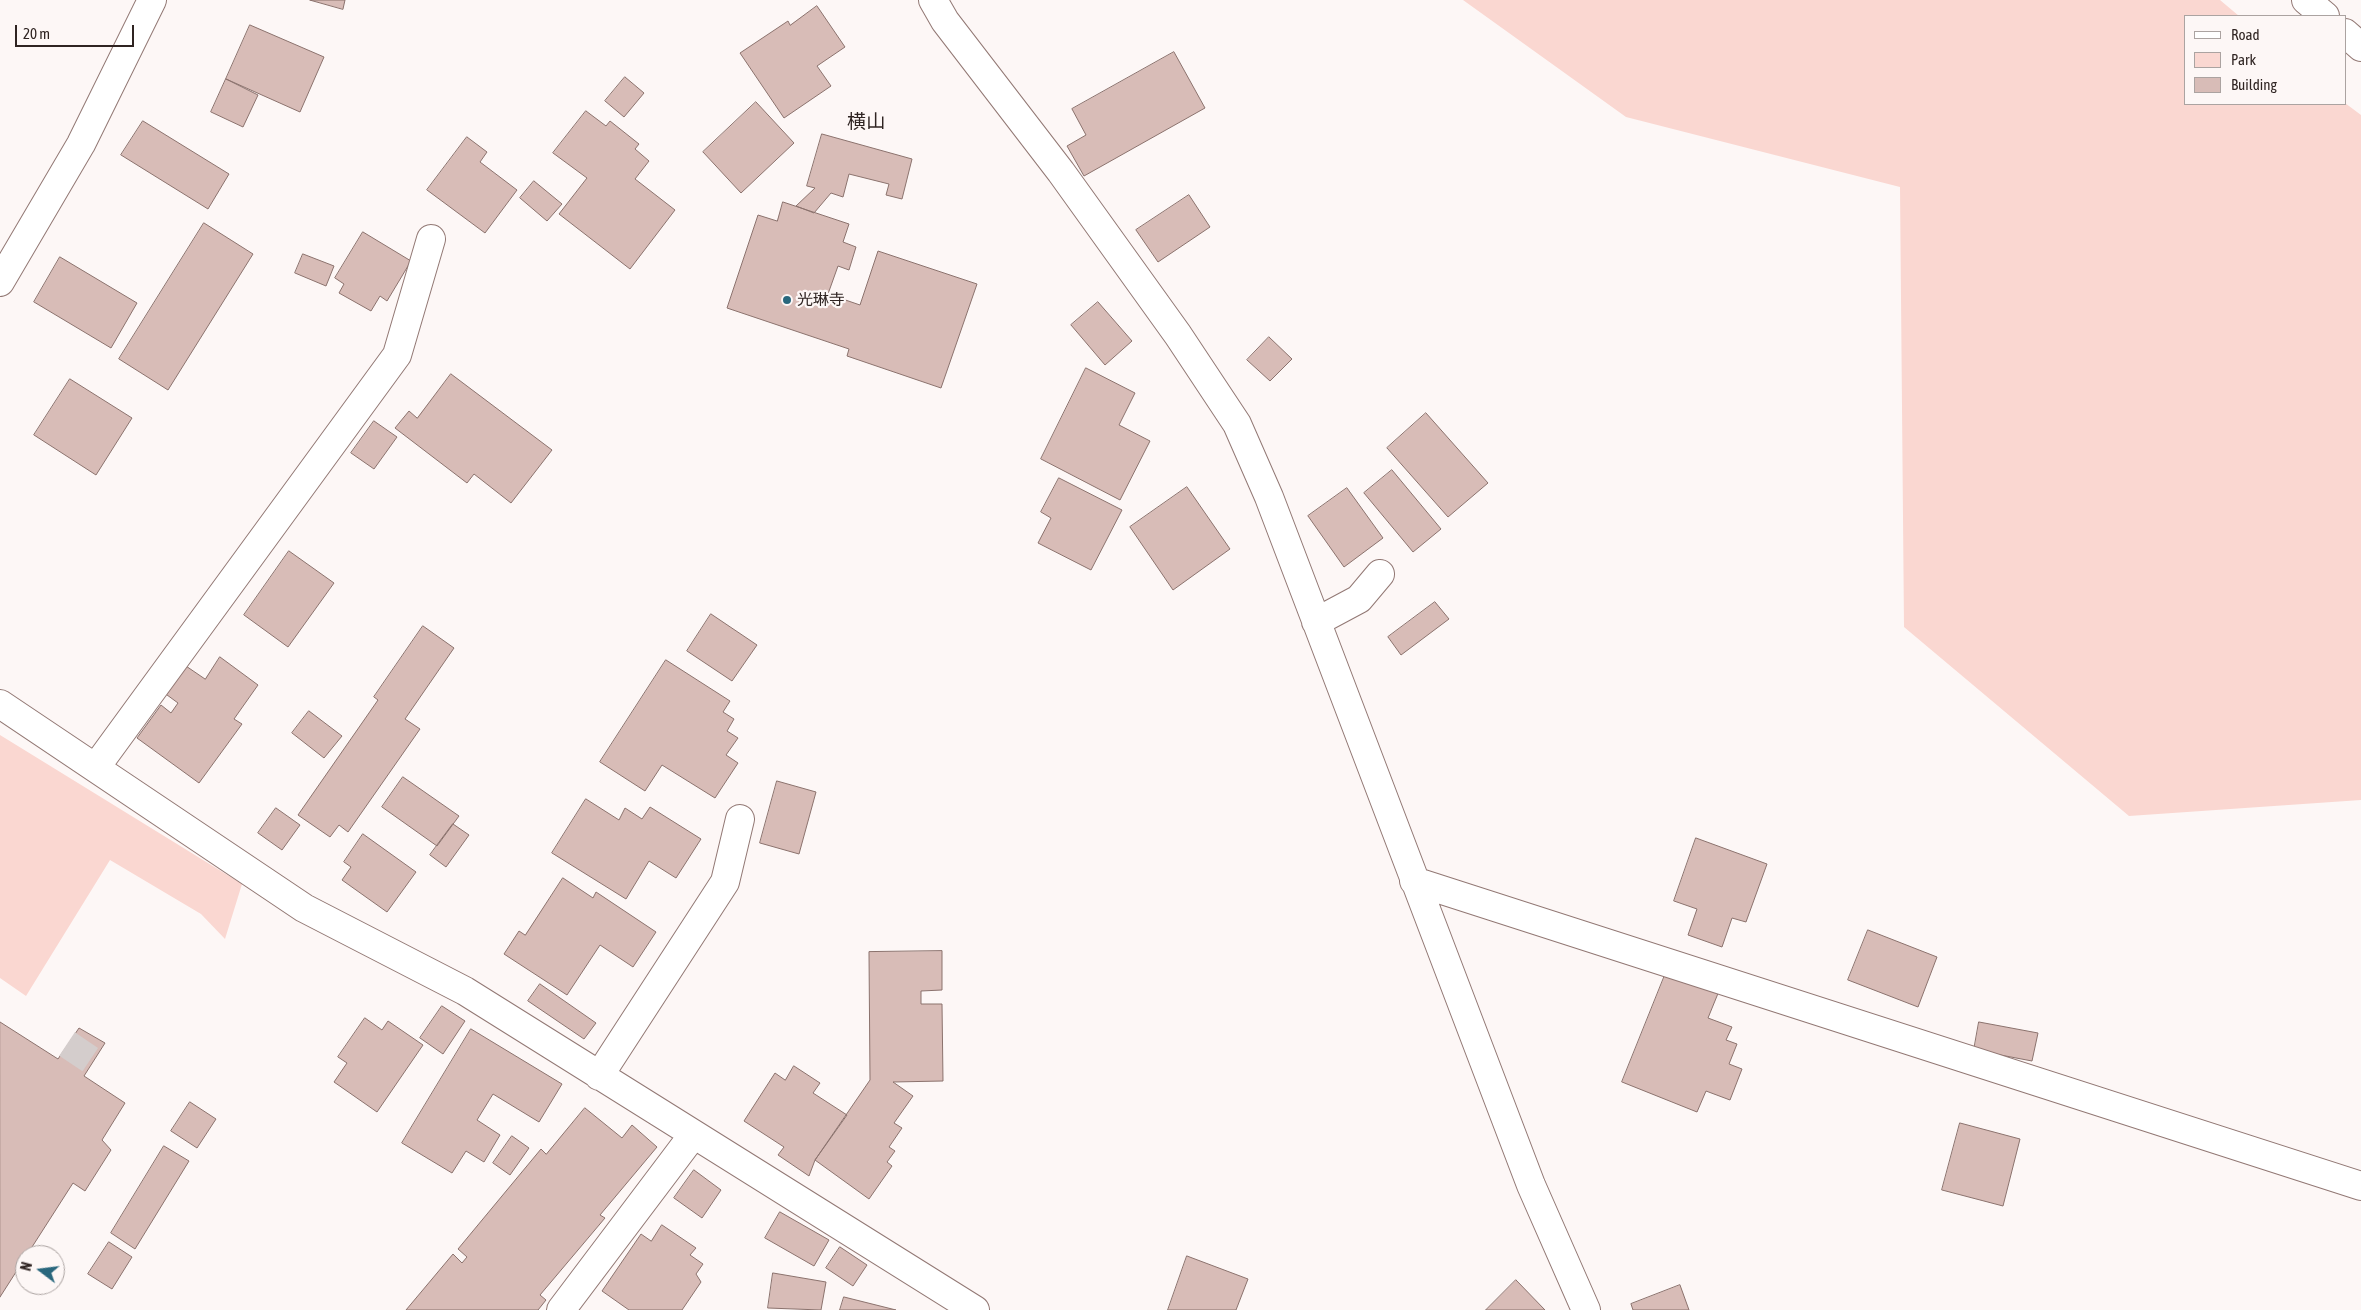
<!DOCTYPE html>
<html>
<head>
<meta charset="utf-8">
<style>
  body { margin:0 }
  #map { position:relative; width:2361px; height:1310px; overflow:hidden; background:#fdf7f6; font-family:"Asap Condensed",sans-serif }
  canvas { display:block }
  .legend { position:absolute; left:2184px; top:15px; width:162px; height:90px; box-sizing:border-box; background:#fdf7f6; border:1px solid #aba3a1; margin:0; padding:6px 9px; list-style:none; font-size:15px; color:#2f2422 }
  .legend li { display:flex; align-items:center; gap:10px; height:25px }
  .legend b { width:25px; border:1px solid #aba3a1 }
  .north { position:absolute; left:15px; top:1245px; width:50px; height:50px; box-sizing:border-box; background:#fdf7f6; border:1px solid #aba3a1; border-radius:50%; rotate:285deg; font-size:14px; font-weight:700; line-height:20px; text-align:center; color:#2f2422 }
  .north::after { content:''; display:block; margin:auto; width:18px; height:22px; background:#29677d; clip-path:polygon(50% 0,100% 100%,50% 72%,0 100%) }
  .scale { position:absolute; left:15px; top:25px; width:119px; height:22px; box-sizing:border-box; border:2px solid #2f2422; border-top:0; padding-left:6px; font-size:15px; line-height:18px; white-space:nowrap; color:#2f2422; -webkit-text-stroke:4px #fdf7f6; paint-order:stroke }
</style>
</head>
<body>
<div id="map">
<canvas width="2361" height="1310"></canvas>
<ul class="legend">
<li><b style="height:6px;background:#fff"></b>Road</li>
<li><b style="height:14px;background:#fad7d1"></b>Park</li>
<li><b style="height:14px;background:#d8bcb7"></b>Building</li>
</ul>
<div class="north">N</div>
<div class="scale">20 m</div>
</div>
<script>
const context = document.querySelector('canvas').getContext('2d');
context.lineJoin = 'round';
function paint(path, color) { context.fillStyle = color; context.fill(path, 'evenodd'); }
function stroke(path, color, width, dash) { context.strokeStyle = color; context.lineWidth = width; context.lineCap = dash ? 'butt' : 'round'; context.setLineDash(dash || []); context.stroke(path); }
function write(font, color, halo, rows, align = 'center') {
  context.font = font + ' "Asap Condensed","Noto Sans JP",sans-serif'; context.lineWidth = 4.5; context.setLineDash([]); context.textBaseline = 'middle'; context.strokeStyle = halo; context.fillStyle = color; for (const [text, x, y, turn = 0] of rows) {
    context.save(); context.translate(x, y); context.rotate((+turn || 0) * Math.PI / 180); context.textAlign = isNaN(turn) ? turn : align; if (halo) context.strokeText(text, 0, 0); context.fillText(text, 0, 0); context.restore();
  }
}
paint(new Path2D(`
  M1463,0h757l19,16h-54v88l160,-1 16,12v685l-232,16 -225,-189 -4,-440 -274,-70z
  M0,735l242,149 -17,55 -24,-25 -91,-54 -84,136 -26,-18z`), '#fad7d1');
const building = new Path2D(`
  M310,0h35l-2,9z
  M817,6l28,41 -28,19 14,20 -47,32 -44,-65 48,-32 2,4z
  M250,25l74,32 -24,55 -74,-33z
  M1174,52l31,56 -121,68 -17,-30 19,-11 -14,-26z
  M625,77l19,16 -20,24 -19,-16z
  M226,79l32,16 -15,32 -32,-15z
  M756,102l38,41 -53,50 -38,-41z
  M586,111l20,15 4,-5 29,23 -4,5 14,12 -14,18 40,31 -45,59 -71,-55 28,-36 -34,-25z
  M143,121l86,53 -21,35 -87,-54z
  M822,134l90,25 -10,40 -16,-4 3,-11 -40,-10 -6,23 -12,-4 -17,20 -18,-7 19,-18 -8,-2z
  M467,137l20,15 -7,10 37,28 -32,43 -58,-43z
  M534,181l28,23 -15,17 -27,-23z
  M1189,195l21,32 -52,35 -22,-32z
  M783,202l66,22 -6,18 13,5 -7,23 -11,-4 -10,28 32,11 18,-54 99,33 -36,104 -94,-32 2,-7 -122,-41 31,-93 19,6z
  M204,223l49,31 -85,136 -49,-31z
  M363,232l48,29 -24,40 -7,-5 -9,15 -32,-18 5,-9 -9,-6z
  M303,254l31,12 -8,20 -31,-13z
  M60,257l77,46 -26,45 -77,-46z
  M1098,302l34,39 -27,24 -34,-40z
  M1269,337l23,22 -22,22 -23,-21z
  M1086,368l49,25 -16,32 31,16 -30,59 -79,-41z
  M451,374l101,76 -41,53 -37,-29 -7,9 -72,-55 14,-17 8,7z
  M70,379l62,39 -36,57 -62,-40z
  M1426,413l62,70 -40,34 -61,-69z
  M374,421l23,16 -23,32 -23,-16z
  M1392,470l49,59 -28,23 -49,-59z
  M1059,478l63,32 -31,60 -53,-27 13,-25 -10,-6z
  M1187,487l43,62 -57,41 -43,-63z
  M1347,488l36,50 -39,29 -36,-51z
  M289,551l45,32 -46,64 -44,-32z
  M1435,602l14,17 -48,36 -13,-18z
  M711,614l46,31 -25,36 -45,-30z
  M423,626l31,22 -49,71 15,10 -72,103 -9,-7 -9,12 -32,-22 80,-115 -4,-3z
  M220,657l38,28 -24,34 8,5 -43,59 -62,-45 24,-33 10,8 7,-10 -15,-11 20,-28 22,15z
  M666,660l64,41 -7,11 11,7 -7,12 11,7 -12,17 12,8 -23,35 -53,-33 -17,26 -45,-29z
  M309,711l33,25 -18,22 -32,-25z
  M403,777l56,39 -22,30 -55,-39z
  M777,781l39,11 -17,62 -39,-11z
  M586,799l33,21 6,-12 17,11 8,-12 51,32 -25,39 -27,-17 -23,38 -74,-46z
  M276,808l24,17 -18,25 -24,-17z
  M453,824l16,11 -23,32 -16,-12z
  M363,834l53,38 -29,40 -45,-32 9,-13 -7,-5z
  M1696,838l71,26 -21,58 -14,-4 -10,29 -34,-12 9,-26 -23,-8z
  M563,878l30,20 3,-6 60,40 -23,35 -33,-22 -33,50 -63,-41 15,-23 6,4z
  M1868,930l69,27 -19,50 -70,-27z
  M942,951v39l-21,1v13h21l1,77 -50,1 20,14 -19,27 8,5 -13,19 6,4 -8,11 5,4 -23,33 -54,-39 55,-80 -1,-128z
  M1667,970l52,21 -11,27 24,9 -6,13 11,4 -8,20 13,5 -12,31 -24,-9 -9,21 -75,-30z
  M540,984l56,39 -12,16 -56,-38z
  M442,1006l23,15 -22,33 -23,-16z
  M365,1018l17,12 6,-9 35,24 -46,67 -43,-30 13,-19 -9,-6z
  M0,1022l58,37 21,-31 26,15 -21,33 41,27 -23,37 9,10 -26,41 -12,-8 -73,114z
  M1979,1022l59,11 -6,28 -58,-11z
  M471,1029l91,55 -23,38 -46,-28 -16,26 23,15 -16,27 -18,-11 -14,22 -50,-30z
  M794,1066l26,17 -7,10 34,22 -32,45 -6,16 -31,-21 6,-8 -40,-26 31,-48 10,7z
  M190,1102l26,17 -19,29 -26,-17z
  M585,1108l37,30 10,-13 25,22 -57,68 5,3 -65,77 6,5 -8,10h-132l47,-56 9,9 5,-6 -9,-8 83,-100 5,5z
  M1960,1123l60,16 -17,67 -61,-16z
  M512,1136l17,12 -19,27 -17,-12z
  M164,1146l25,15 -54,88 -24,-16z
  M694,1170l27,20 -19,28 -28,-20z
  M780,1212l49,28 -15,26 -49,-28z
  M662,1225l34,23 -6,7 13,9 -7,10 5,8 -19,28h-53l-27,-19 39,-57 10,7z
  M109,1242l23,15 -20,32 -24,-15z
  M840,1247l27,18 -14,21 -27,-18z
  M1187,1256l61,23 -12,31h-68z
  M773,1273l53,9 -5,28 -53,-2z
  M1516,1280l29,30h-59z
  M1680,1285l9,25h-56l-2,-6z
  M844,1297l52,13h-56z`);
paint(building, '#d8bcb7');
stroke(building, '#8b726d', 1);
stroke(new Path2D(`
  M67,1044l27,18`), '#d4cdcc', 28, [28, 14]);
const minor = new Path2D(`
  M933,0l12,21 116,151 117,163 59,89 32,73 262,688 55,125
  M2306,0l19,16
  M2345,33l16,14
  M0,282l81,-138 71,-144
  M1316,622l43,-23 21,-25
  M0,704l304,204 161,83 510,319
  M96,767l301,-412 34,-116
  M1414,881l947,305
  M599,1076l126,-194 15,-63
  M561,1310l132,-175`);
stroke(minor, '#927874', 30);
stroke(minor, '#fff', 28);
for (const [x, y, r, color] of [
  [787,300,5,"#29677d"]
]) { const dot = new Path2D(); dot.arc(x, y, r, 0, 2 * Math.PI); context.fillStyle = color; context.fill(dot); stroke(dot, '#fdf7f6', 2); }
write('16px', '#2f2422', '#fdf7f6', [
  ["光琳寺",797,300]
], 'left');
write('19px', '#2f2422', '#fdf7f6', [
  ["横山",866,122]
]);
</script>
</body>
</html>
